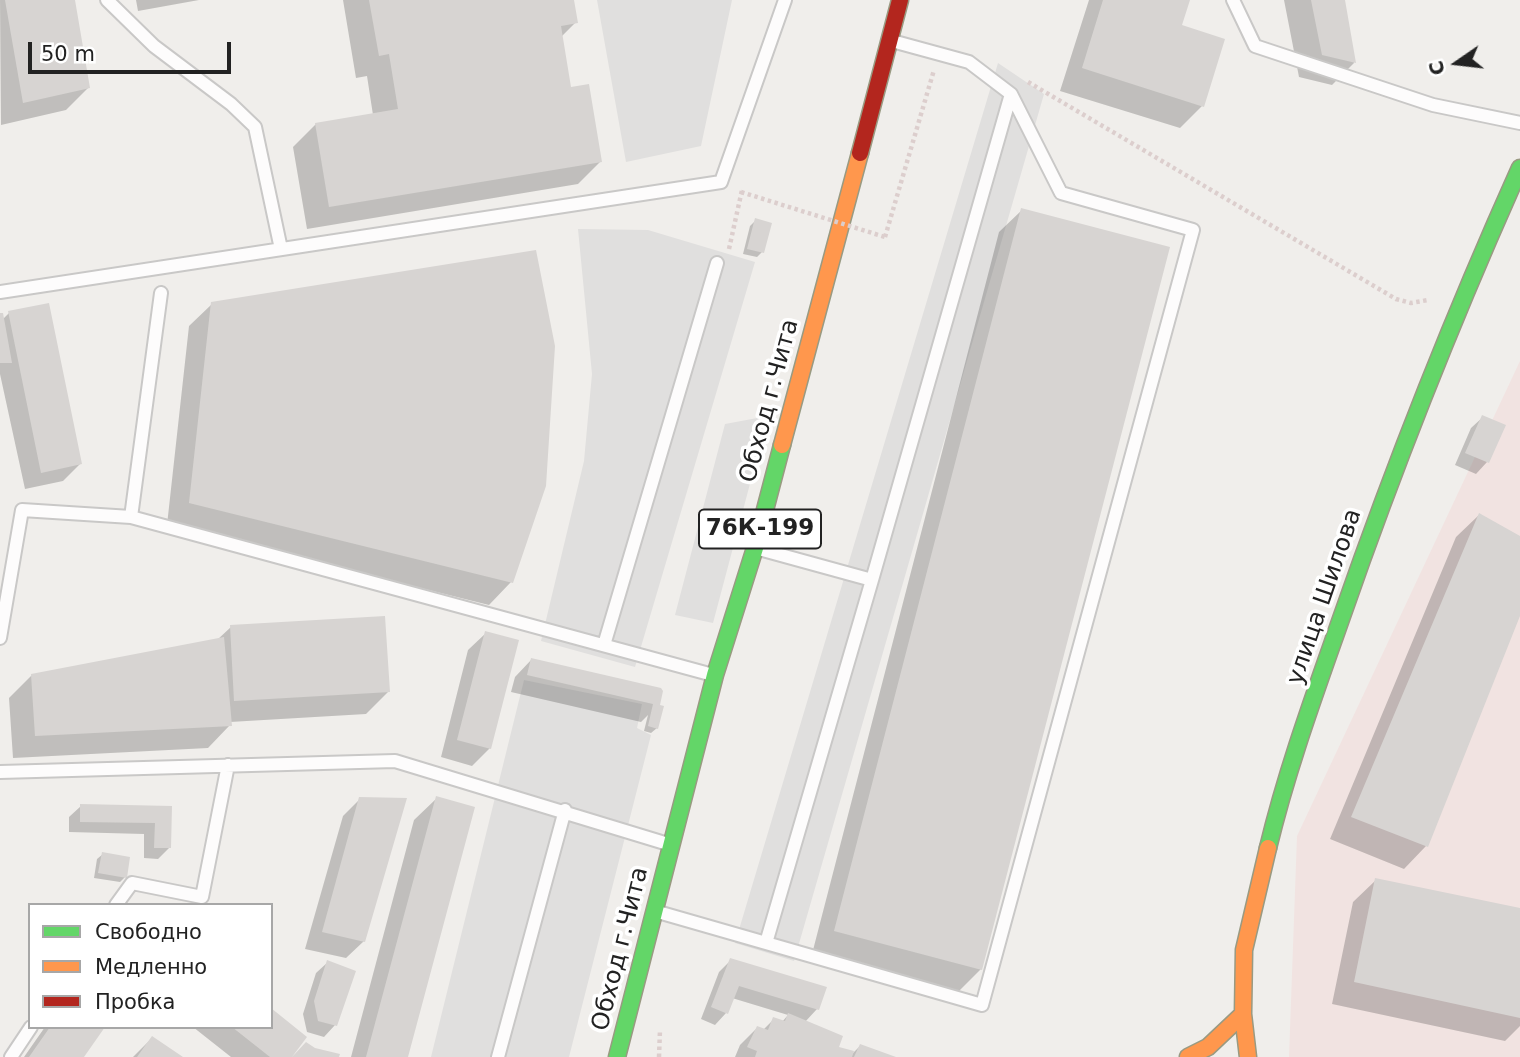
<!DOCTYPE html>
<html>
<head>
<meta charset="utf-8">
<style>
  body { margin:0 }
  #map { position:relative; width:1520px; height:1057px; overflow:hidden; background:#f0eeeb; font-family:"DejaVu Sans",sans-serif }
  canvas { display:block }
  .legend { position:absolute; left:28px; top:903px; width:245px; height:126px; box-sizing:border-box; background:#fff; border:2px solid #a7a7a7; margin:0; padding:9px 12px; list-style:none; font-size:21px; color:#222 }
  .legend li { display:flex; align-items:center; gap:14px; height:35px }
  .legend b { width:35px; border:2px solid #a7a7a7 }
  .north { position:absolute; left:1422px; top:28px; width:70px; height:70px; -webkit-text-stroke:5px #fff; paint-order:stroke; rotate:256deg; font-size:19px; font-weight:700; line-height:28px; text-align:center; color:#222 }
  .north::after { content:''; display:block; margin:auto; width:24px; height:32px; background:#222; clip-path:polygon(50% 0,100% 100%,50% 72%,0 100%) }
  .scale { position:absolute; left:28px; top:42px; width:203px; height:32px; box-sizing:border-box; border:4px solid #222; border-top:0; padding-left:9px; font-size:21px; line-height:24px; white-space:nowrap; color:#222; -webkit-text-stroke:5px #fff; paint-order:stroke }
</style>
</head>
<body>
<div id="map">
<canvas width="1520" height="1057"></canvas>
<ul class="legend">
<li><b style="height:9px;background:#63d668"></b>Свободно</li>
<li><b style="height:9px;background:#ff974d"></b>Медленно</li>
<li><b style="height:9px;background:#b3261e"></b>Пробка</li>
</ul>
<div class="north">С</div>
<div class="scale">50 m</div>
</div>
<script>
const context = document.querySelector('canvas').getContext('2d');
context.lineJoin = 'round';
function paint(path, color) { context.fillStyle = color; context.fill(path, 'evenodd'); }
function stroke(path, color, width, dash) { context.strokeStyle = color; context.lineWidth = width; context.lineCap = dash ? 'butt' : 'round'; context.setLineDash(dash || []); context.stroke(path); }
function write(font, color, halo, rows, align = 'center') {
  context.font = font + ' "DejaVu Sans",sans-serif'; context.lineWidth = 7; context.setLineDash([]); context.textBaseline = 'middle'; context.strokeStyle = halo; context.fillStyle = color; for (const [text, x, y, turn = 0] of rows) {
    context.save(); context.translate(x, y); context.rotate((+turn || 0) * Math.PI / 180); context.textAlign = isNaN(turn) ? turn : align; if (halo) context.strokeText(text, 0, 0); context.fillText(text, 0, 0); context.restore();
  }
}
paint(new Path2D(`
  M1520,361v696h-231l8,-221z`), '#f1e3e1');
paint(new Path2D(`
  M597,0h135l-31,146 -75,16z
  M998,63l46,31 -250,867 -59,-18z
  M578,229l70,1 107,32 -120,405 -94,-26 43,-180 8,-87z
  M768,416l-55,207 -38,-8 50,-191z
  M524,680l118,24 -5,24 14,7 -82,322h-138z`), '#e0dfde');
paint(new Path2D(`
  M0,0h73l15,88 -22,22 -65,15z
  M136,0h63l-61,11z
  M343,0h230l3,22 -15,15 9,52 30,73 -22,22 -271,45 -14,-82 23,-23 57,-9 -6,-39 -11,2z
  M1089,0h99l-8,26 22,80 -22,22 -120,-37z
  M1284,0h59l11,63 -22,22 -33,-8z
  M1022,210l-41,759 -23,23 -146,-38 187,-722z
  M756,220l6,32 -5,5 -14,-3 7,-28z
  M212,304l299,278 -22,23 -322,-80 22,-199z
  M9,313l71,151 -17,17 -38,8 -25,-115v-59l3,4z
  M1483,417l21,9 -17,36 -11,12 -21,-9 16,-37z
  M1479,515l41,23v74l-94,234 -22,23 -74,-30 126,-302z
  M231,627l157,65 -22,22 -136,8v3l-22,23 -195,10 -4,-60 23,-23 185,-35z
  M486,633l4,115 -18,18 -31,-9 27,-107z
  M532,659l129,33 -4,36 -6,5 -7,-2 4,-16 -7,7 -130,-30 4,-15z
  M437,798l-30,259h-56l63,-237z
  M360,799l4,142 -18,17 -41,-9 38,-133z
  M81,806l89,1v40l-12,12 -14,-1v-24l-75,-2v-15z
  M103,854l22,23 -5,5 -26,-4 3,-19z
  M1376,880l144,30v116l-15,15 -173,-37 21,-102z
  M731,960l86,49 -12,13 32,26 16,5 7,-7 32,11h-157l5,-12 17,-17 6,2 11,-11 8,3 6,-7 -56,-17 -6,15 -11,12 -14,-6 18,-47z
  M328,962l7,63 -11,12 -17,-5 -4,-18 13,-41z
  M45,1027h58l-21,30h-58z
  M193,1027h78l19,30h-59z
  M152,1038l28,19h-47z`), '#0003');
paint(new Path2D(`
  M5,0h70l15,88 -67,15z
  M369,0h205l4,23 -17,3 10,61 18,-3 13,78 -273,45 -14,-84 83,-14 -9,-55 -10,2z
  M1103,0h87l-8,25 43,14 -21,68 -122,-39z
  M1311,0h34l11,63 -34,-8z
  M1021,208l149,39 -188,723 -148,-39z
  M755,218l17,5 -8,30 -17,-4z
  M536,250l19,96 -9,140 -33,97 -324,-80 22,-201z
  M49,303l33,161 -41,9 -33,-162z
  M0,313h3l9,50h-12z
  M1482,415l24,10 -17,38 -24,-10z
  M1479,513l41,23v80l-92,231 -77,-30z
  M385,616l5,76 -156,9 -4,-76z
  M485,631l34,9 -28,109 -34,-9z
  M224,637l8,89 -197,10 -4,-62z
  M531,658l130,30 2,3 -3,14 4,1 -6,23 -10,-3 5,-22 -126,-29z
  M436,796l39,11 -67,250h-42z
  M359,797l48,1 -42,144 -43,-10z
  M80,804l92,2 -1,42h-17l1,-25 -75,-1z
  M102,852l28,5 -3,21 -29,-5z
  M1375,878l145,30v110l-166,-36z
  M730,958l97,29 -8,23 -80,-24 -11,28 -17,-7z
  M327,960l29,11 -19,55 -19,-5 -4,-20z
  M271,1008l36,29 -15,20h-22l-38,-30h39z
  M788,1013l55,23 -4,11 15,4 -2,6h-97l2,-6 -10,-4 10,-21 11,4 5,-13 12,4z
  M50,1027h55l-21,30h-55z
  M152,1036l31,21h-46z
  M306,1042l9,6 25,6 -1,3h-47z
  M860,1044l36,13h-42z`), '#d7d4d2');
const lane = new Path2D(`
  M107,0l47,46 77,58 24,23 26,122
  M1233,0l22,46 178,59 87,18
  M0,292l721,-110 64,-182
  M161,293l-30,224 582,158
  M759,549l113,31 139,-486
  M0,638l22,-128 109,7
  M604,645l113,-382
  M0,772l395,-11 273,83
  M116,905l16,-22 70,14 26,-132
  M658,912l324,93 211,-775 -132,-37 -50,-99 -42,-32 -77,-21
  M766,943l106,-363
  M11,1057l20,-30
  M498,1057l67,-247`);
const fast = new Path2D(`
  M1268,848c19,-79 47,-155 74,-232 53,-152 112,-301 178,-448
  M617,1057l98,-382 40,-127 27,-103`);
const slow = new Path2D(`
  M782,445l78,-292
  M1188,1057l20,-10 35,-33
  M1248,1057l-5,-43 1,-64 24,-102`);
const jam = new Path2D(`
  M860,153l40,-153`);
stroke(lane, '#c9c8c7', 16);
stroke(fast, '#999a82', 19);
stroke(slow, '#999a82', 19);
stroke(jam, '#999a82', 19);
stroke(new Path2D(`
  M1028,82l368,217 15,4 17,-3
  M885,237l49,-167
  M729,249l13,-59
  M659,1057l1,-27`), '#dccecd', 4.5, [3.5, 3.5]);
stroke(lane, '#fdfcfc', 12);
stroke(fast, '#63d668', 16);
stroke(slow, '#ff974d', 16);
stroke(jam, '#b3261e', 16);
stroke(new Path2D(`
  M741,192l144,45`), '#dccecd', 4.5, [3.5, 3.5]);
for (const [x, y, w] of [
  [760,529,122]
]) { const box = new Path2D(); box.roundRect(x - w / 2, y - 19.5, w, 39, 5); context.fillStyle = '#fff'; context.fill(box); stroke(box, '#222', 2); }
write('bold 23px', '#222', null, [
  ["76К-199",760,529]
]);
write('24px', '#222', '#fff', [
  ["Обход г.Чита",770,401,-75],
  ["улица Шилова",1325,597,-71],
  ["Обход г.Чита",621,949,-76]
]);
</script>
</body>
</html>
